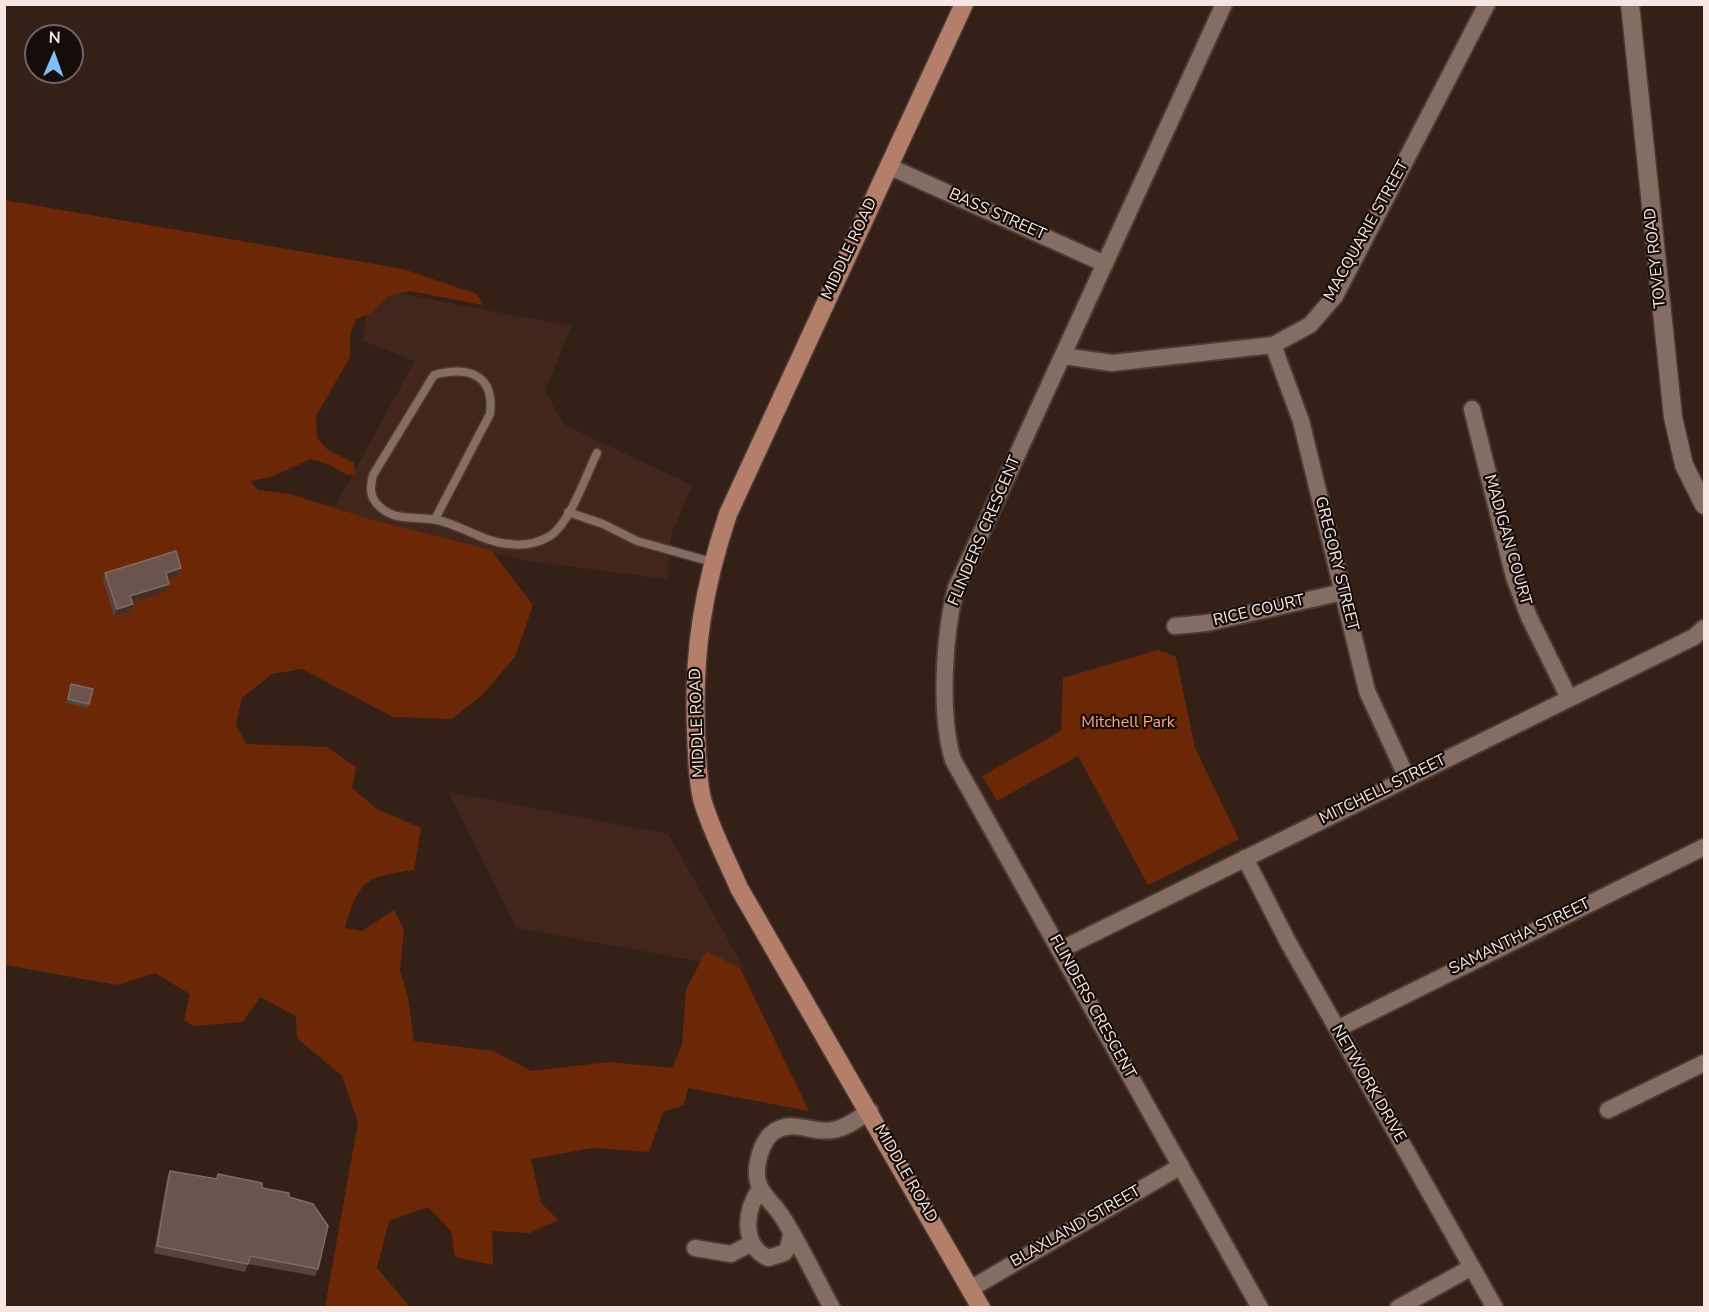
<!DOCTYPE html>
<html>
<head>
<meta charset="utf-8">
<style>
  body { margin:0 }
  #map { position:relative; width:1709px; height:1312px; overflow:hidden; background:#352018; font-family:"Nunito Sans",sans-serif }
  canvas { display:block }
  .frame { position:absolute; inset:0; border:6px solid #f5e6e1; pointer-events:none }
  .north { position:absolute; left:24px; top:24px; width:60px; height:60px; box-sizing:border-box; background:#160c09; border:2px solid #6f635f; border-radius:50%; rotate:2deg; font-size:16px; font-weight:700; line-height:24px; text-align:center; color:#f5e6e1 }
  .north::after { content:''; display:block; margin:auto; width:21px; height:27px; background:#83bcfb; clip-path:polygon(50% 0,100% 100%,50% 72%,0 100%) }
</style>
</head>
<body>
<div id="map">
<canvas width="1709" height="1312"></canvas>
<div class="frame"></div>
<div class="north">N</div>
</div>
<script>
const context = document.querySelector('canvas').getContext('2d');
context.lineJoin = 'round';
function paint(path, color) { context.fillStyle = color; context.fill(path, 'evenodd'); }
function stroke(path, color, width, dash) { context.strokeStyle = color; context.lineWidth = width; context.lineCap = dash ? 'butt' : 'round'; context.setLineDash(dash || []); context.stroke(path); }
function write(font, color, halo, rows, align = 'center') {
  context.font = font + ' "Nunito Sans",sans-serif'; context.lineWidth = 4.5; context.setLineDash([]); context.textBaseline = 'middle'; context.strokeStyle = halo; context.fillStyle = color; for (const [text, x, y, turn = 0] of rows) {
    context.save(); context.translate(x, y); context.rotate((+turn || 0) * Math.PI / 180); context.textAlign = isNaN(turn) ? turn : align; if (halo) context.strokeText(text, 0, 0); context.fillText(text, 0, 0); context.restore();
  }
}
paint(new Path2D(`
  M369,288l202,38 -26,65 19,34 128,60 -21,50 -4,44 -139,-18 -196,-49 83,-151 -52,-20z
  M449,792l219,42 77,136 -228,-42z`), '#42261c');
paint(new Path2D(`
  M4,200l399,69 74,25 6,11 -73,-14 -23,5 -17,18 -14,5 -6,15v23l-34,59 1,22 10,11 27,14 1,11 -8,1 -19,-11 -17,-5 -40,18 -21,4 8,9 32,4 83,26 118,30 42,55 -18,52 -32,37 -31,25 -59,-2 -91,-48 -30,5 -30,24 -6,26 10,20 81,3 29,20 -4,21 25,21 44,19 -7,42c-49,7 -55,10 -69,58l17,3 32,-21 10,20 -4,40 8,27 6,44 79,10 38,20 78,-9 63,6 10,-23 4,-55 20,-39 34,17 69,143 -121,-23 -4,17 -21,7 -14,40 -56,-4 -62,11 10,44 17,17 -28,13 -38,-2 1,34 -38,-8 -4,-26 -23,-24 -39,14 -12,47 33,39h-85l33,-185 -16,-46 -45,-38 -1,-22 -36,-19 -17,25 -49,4 -10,-6 6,-26 -35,-21 -38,12 -112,-20z
  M1158,650l18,7 19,91 44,91 -91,46 -70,-129 -81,45 -15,-25 79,-45 2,-53z`), '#6c2706');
const service = new Path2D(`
  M568,512l35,12 34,17 75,21
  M435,519l55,-105c5,-40 -22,-48 -56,-39l-61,100c-3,13 -4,22 7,32 16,15 38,9 57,13 24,5 48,23 73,24 14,2 28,-1 40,-8 20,-13 36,-61 47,-83`);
const minor = new Path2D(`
  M1224,4l-268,584c-12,46 -17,126 -3,172l307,548
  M888,166l217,98
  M1273,345l28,76 66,270 40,87
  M1063,356l49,7 161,-18 37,-20 25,-29 152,-292
  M1472,409l42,168 15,40 40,81
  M1175,626l32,-3 136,-31
  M1245,858l43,84 207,366
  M1060,950l634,-313 10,-9
  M1337,1029l367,-182
  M1608,1110l96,-47
  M760,1189c-15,21 -19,56 8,69l16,-5 4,-5 3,-13
  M695,1248l36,6 21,-11
  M970,1289l211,-123
  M832,1308c-17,-31 -32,-64 -51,-93 -6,-9 -20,-22 -22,-30 -6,-16 2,-49 20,-56 18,-8 36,5 54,1 14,-2 26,-12 37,-19
  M1398,1308l74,-41`);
const tertiary = new Path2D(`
  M1630,4l43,413 11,48 20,40`);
const primary = new Path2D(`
  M964,4l-236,510c-25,75 -35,137 -32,216 1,23 1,47 6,69 9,31 24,59 37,89l242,420`);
stroke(service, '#4c3a35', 11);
stroke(minor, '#4c3a35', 20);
stroke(tertiary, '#4c3a35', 21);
stroke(primary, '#4c3a35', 21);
stroke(service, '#866d63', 8);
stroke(minor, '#866d63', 16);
stroke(tertiary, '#866d63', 18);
stroke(primary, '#b47f6a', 18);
paint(new Path2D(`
  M181,568l-3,8 -10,3 1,5 -2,8 -35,10 1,2 -3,8 -16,4 -11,-36 2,-7z
  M71,684l18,20 -1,4 -22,-5z
  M170,1171l46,8 2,-5 71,23 29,72 -3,7 -67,-12 -3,8 -91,-19 13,-75z`), '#59423b');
paint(new Path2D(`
  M181,568l-3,8 -15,4 3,-7z
  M169,584l-2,8 -40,12 3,-8z
  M133,604l-3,8 -16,4 3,-7z`), '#432d25');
const building = new Path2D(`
  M176,551l5,17 -15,5 3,11 -39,12 3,8 -16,5 -12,-36z
  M71,684l22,5 -4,15 -21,-5z
  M170,1171l47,8 1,-5 44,9v5l27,5v4l24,7 15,22 -10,43 -68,-13 -2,8 -91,-18z`);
paint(building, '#6a544c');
stroke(building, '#7f6b64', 1.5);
write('16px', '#f5e6e1', '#160c09', [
  ["BASS STREET",997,215,24],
  ["MACQUARIE STREET",1367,231,-61],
  ["MIDDLE ROAD",850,249,-65],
  ["TOVEY ROAD",1656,258,-96],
  ["FLINDERS CRESCENT",985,531,-67],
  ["MADIGAN COURT",1507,540,74],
  ["GREGORY STREET",1336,564,76],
  ["RICE COURT",1259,611,-13],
  ["MIDDLE ROAD",698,723,-92],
  ["MITCHELL STREET",1383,790,-26],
  ["SAMANTHA STREET",1520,937,-26],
  ["FLINDERS CRESCENT",1092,1007,61],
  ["NETWORK DRIVE",1368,1084,60],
  ["MIDDLE ROAD",905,1174,60],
  ["BLAXLAND STREET",1076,1227,-30]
]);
write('16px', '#fca786', '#160c09', [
  ["Mitchell Park",1128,723]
]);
</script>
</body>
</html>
